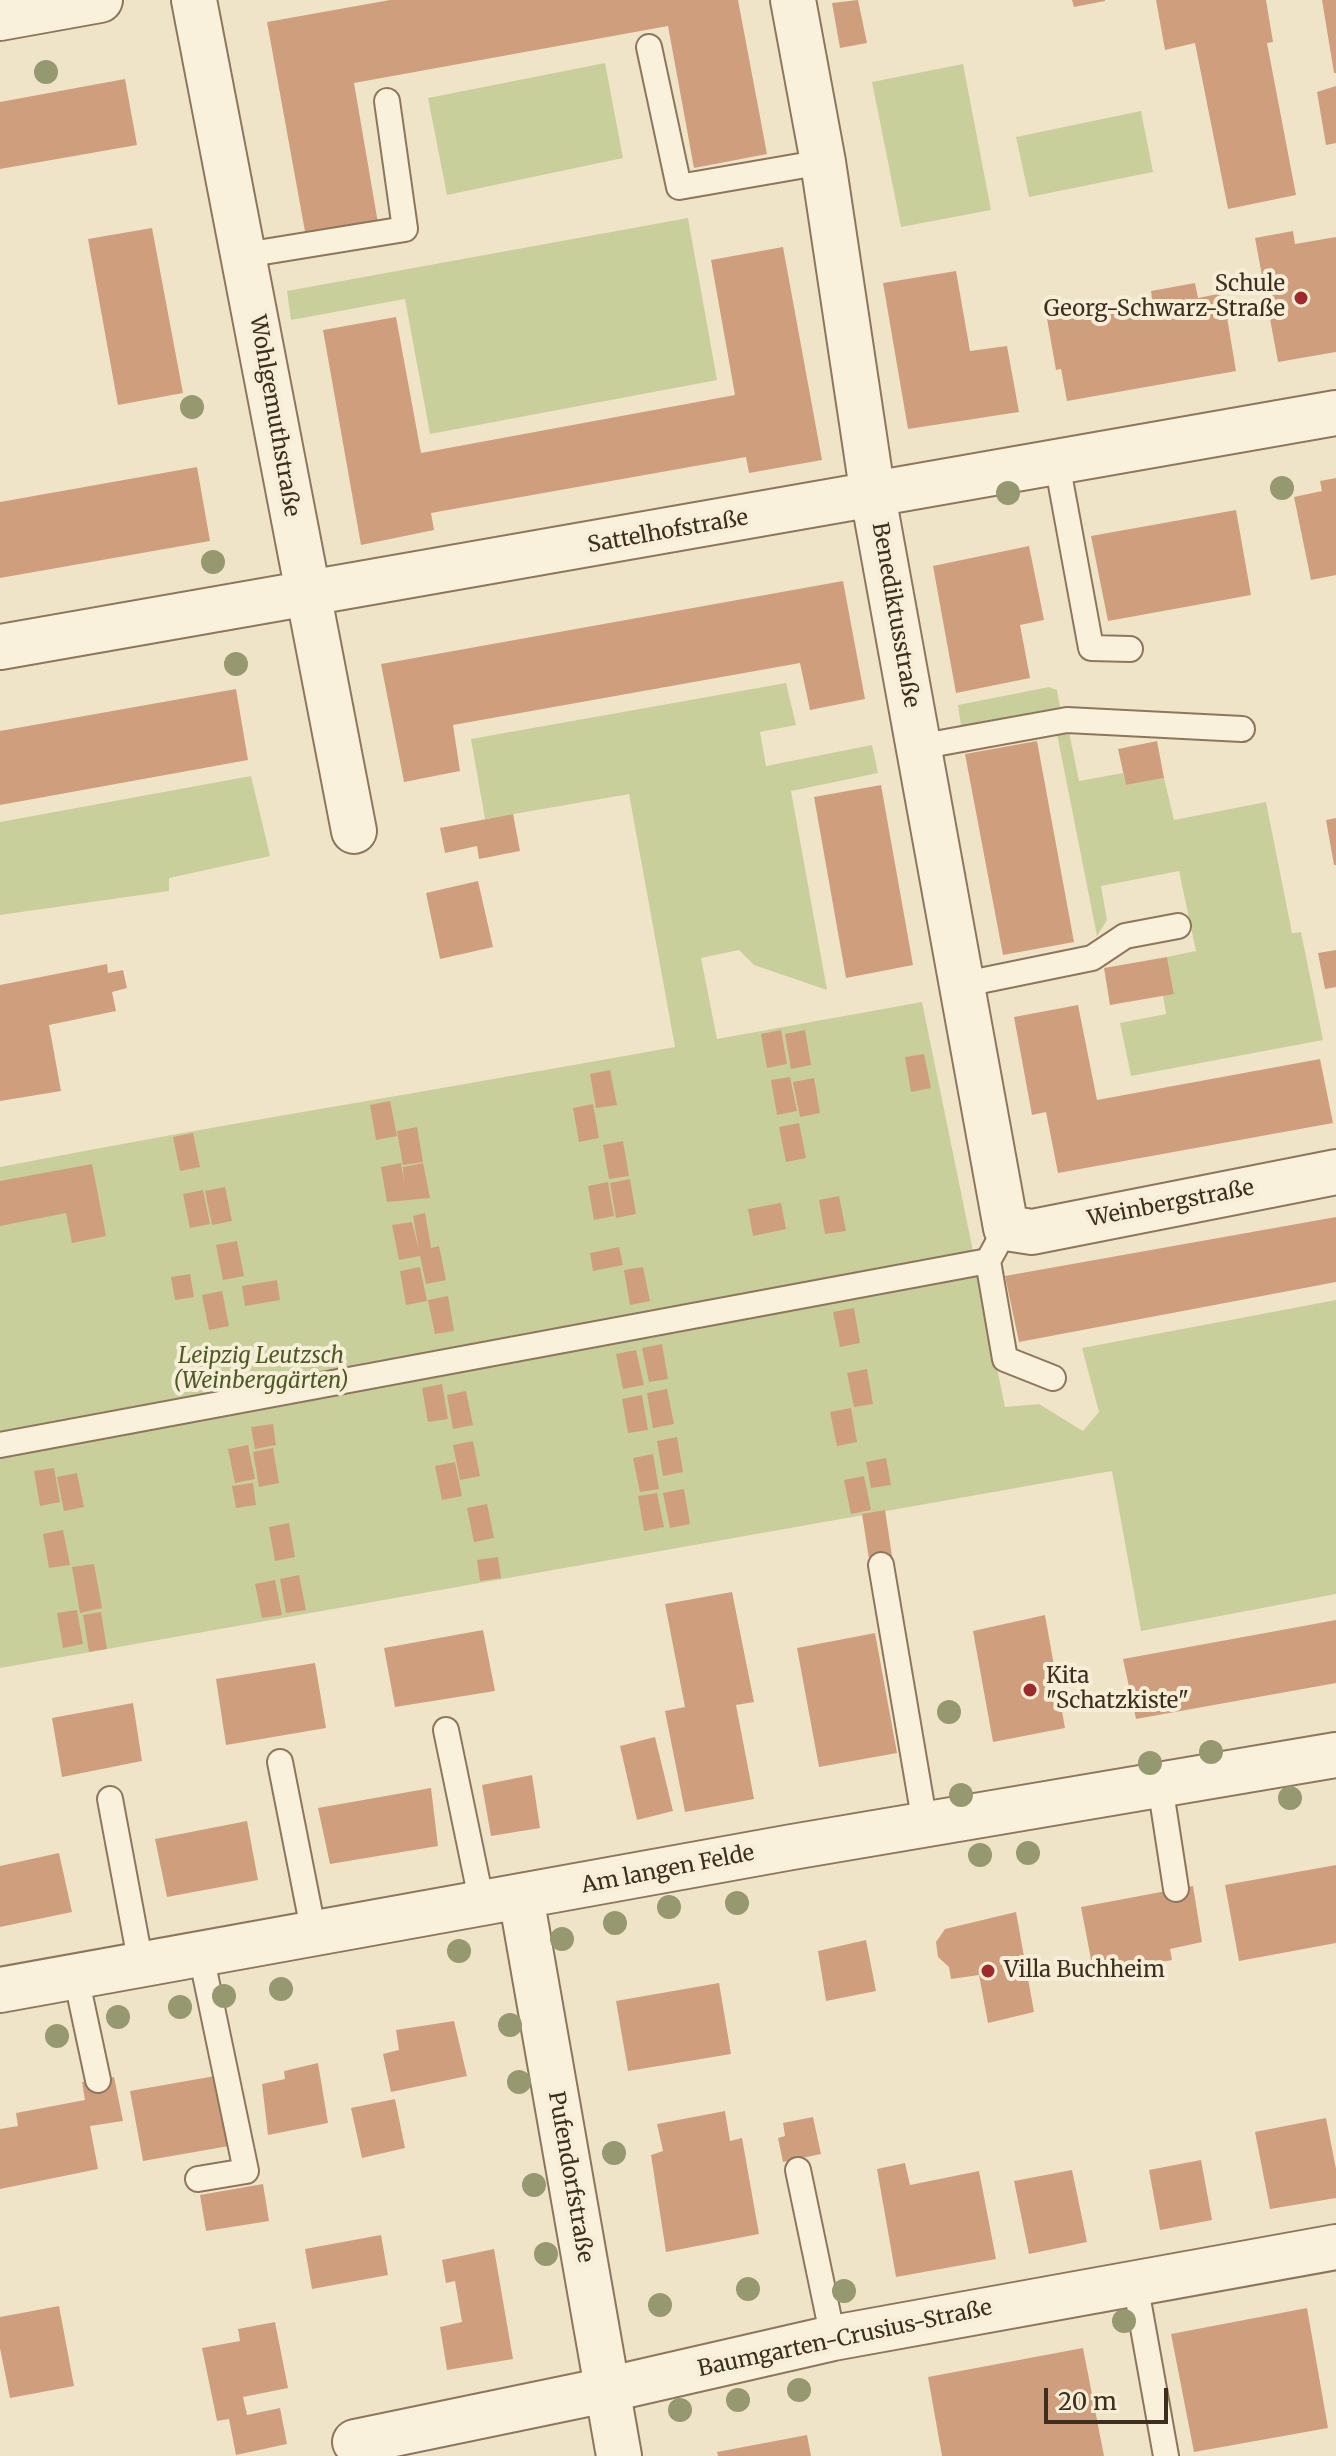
<!DOCTYPE html>
<html>
<head>
<meta charset="utf-8">
<style>
  body { margin:0 }
  #map { position:relative; width:1336px; height:2456px; overflow:hidden; background:#f0e4c8; font-family:Merriweather,serif }
  canvas { display:block }
  .scale { position:absolute; left:1044px; top:2388px; width:124px; height:36px; box-sizing:border-box; border:4px solid #3d2e20; border-top:0; padding-left:10px; font-size:24px; line-height:28px; white-space:nowrap; color:#3d2e20; -webkit-text-stroke:6px #f7eed8; paint-order:stroke }
</style>
</head>
<body>
<div id="map">
<canvas width="1336" height="2456"></canvas>
<div class="scale">20 m</div>
</div>
<script>
const context = document.querySelector('canvas').getContext('2d');
context.lineJoin = 'round';
function paint(path, color) { context.fillStyle = color; context.fill(path, 'evenodd'); }
function stroke(path, color, width, dash) { context.strokeStyle = color; context.lineWidth = width; context.lineCap = dash ? 'butt' : 'round'; context.setLineDash(dash || []); context.stroke(path); }
function write(font, color, halo, rows, align = 'center') {
  context.font = font + ' Merriweather,serif'; context.lineWidth = 8; context.setLineDash([]); context.textBaseline = 'middle'; context.strokeStyle = halo; context.fillStyle = color; for (const [text, x, y, turn = 0] of rows) {
    context.save(); context.translate(x, y); context.rotate((+turn || 0) * Math.PI / 180); context.textAlign = isNaN(turn) ? turn : align; if (halo) context.strokeText(text, 0, 0); context.fillText(text, 0, 0); context.restore();
  }
}
paint(new Path2D(`
  M605,63l18,95 -176,37 -19,-97z
  M963,64l28,146 -90,17 -29,-145z
  M1141,111l12,61 -124,25 -13,-60z
  M688,218l29,162 -287,54 -25,-135 -114,21 -4,-29z
  M786,683l10,42 -36,7 6,34 106,-21 6,28 -87,18 36,199 -73,-25 -15,-15 -38,8 16,81 205,-37 83,405 34,-3 44,27 16,-19 -17,-64 254,-48v294l-195,37 -29,-160 -1112,197v-501c225,-44 450,-79 675,-120l-46,-253 -144,25 -14,-80z
  M1049,687l8,3 3,17 -99,19 -3,-21z
  M1069,732l10,49 44,-8 3,12 38,-7 10,42 92,-18 26,131 9,-1 22,108 -192,36 -11,-53 46,-9 -3,-18 11,-3 -7,-36 29,-6 -17,-80 -78,15 6,34 -10,16 -40,-202z
  M251,776l19,80 -101,22v13l-169,24v-93z`), '#c9cf9b');
paint(new Path2D(`
  M390,0h348l29,154 -73,14 -26,-142 -314,57 24,140 -72,14 -39,-215z
  M858,0l9,43 -27,5 -8,-45z
  M1072,0h33v1l-31,6z
  M1156,0h110l7,42 -6,1 29,152 -68,14 -33,-166 -30,7z
  M1322,0h14v73h-2z
  M125,79l12,66 -137,24v-67z
  M1336,86v57l-10,2 -9,-53z
  M152,228l31,165 -65,12 -30,-166z
  M1293,231l2,13 41,-7v115l-58,10 -23,-124z
  M783,247l39,213 -73,13 -3,-16 -315,56 3,17 -73,15 -38,-215 73,-13 25,136 314,-58 -24,-135z
  M956,271l14,80 37,-5 12,66 -111,17 -25,-146z
  M1195,283l3,15 25,-5 13,78 -169,30 -6,-32 -5,1 -10,-57 48,-8 2,10 57,-9 -2,-15z
  M197,467l13,74 -210,37v-76z
  M1336,478v97l-25,5 -17,-83 28,-6 -2,-10z
  M1236,510l15,85 -143,26 -17,-85z
  M1029,546l15,74 -24,5 10,53 -74,15 -23,-127z
  M843,581l22,118 -55,11 -10,-47 -347,62 7,46 -56,11 -23,-118z
  M236,689l12,71 -248,45v-74z
  M1037,741l37,201 -71,13 -38,-201z
  M1157,741l7,37 -38,7 -8,-36z
  M881,785l32,180 -67,13 -32,-181z
  M513,814l7,37 -41,8 -2,-13 -32,7 -5,-25z
  M1336,818v47h-2l-8,-45z
  M478,881l15,66 -53,12 -14,-66z
  M1336,950v37l-11,2 -7,-36z
  M1167,957l7,37 -64,11 -6,-37z
  M107,964l1,9 15,-3 4,18 -15,4 4,19 -67,14 12,66 -61,10v-116z
  M1078,1005l19,95 223,-41 13,64 -275,50 -12,-61 -14,3 -18,-98z
  M781,1030l6,34 -20,4 -6,-34z
  M805,1030l6,35 -20,4 -6,-35z
  M924,1054l7,34 -20,4 -6,-35z
  M610,1070l7,35 -21,3 -6,-34z
  M790,1077l7,34 -20,4 -6,-35z
  M814,1078l6,35 -20,4 -7,-35z
  M390,1101l7,35 -21,4 -6,-35z
  M593,1104l6,34 -20,4 -6,-34z
  M799,1123l7,35 -20,4 -7,-35z
  M417,1127l6,35 -20,3 -6,-34z
  M193,1133l7,34 -20,4 -7,-34z
  M623,1141l6,35 -20,3 -6,-34z
  M401,1163l3,19 -1,-15 20,-4 7,35 -43,4 -6,-35z
  M92,1164l14,72 -34,7 -6,-30 -66,13v-45z
  M630,1179l6,35 -20,4 -6,-35z
  M608,1182l6,34 -20,4 -6,-34z
  M225,1187l7,34 -20,4 -7,-34z
  M203,1190l7,34 -20,4 -7,-34z
  M839,1196l7,35 -21,3 -6,-34z
  M781,1203l5,26 -33,7 -5,-27z
  M425,1213l6,35 8,-2 7,34 -20,4 -6,-28 -21,4 -7,-35 20,-3 7,28 -6,-34z
  M1336,1217v65l-317,60 -14,-66z
  M237,1241l7,35 -21,4 -7,-35z
  M619,1247l4,18 -30,6 -3,-18z
  M420,1267l7,34 -21,4 -6,-34z
  M643,1267l7,34 -20,4 -6,-35z
  M190,1274l4,23 -19,3 -4,-23z
  M277,1280l3,20 -35,6 -3,-20z
  M222,1291l7,35 -20,4 -7,-35z
  M448,1296l6,35 -19,3 -7,-34z
  M854,1308l6,35 -20,4 -7,-35z
  M662,1344l6,35 -19,3 -7,-34z
  M636,1350l8,35 -21,4 -7,-35z
  M867,1369l6,35 -19,3 -7,-34z
  M442,1384l6,35 -20,3 -6,-34z
  M667,1389l7,35 -21,4 -6,-35z
  M466,1391l7,34 -20,4 -6,-34z
  M642,1395l6,35 -20,3 -6,-34z
  M851,1408l6,34 -20,4 -7,-34z
  M273,1424l3,21 -21,4 -4,-22z
  M677,1437l6,35 -20,4 -6,-35z
  M473,1441l7,35 -20,4 -7,-35z
  M248,1445l7,34 -20,4 -7,-34z
  M273,1448l6,35 -20,4 -6,-35z
  M653,1454l6,35 -19,3 -7,-34z
  M886,1458l5,27 -20,3 -5,-26z
  M455,1462l7,34 -20,4 -7,-34z
  M54,1468l6,34 -20,4 -6,-35z
  M77,1473l7,34 -20,4 -7,-34z
  M864,1476l7,34 -20,4 -7,-34z
  M253,1483l3,22 -20,3 -4,-22z
  M684,1489l6,35 -20,4 -7,-35z
  M657,1493l7,34 -20,4 -6,-35z
  M487,1504l7,34 -20,4 -7,-34z
  M885,1510l7,46 -23,3 -7,-45z
  M289,1523l6,34 -20,4 -6,-34z
  M63,1530l7,35 -21,3 -6,-34z
  M498,1557l3,21 -21,3 -3,-21z
  M94,1564l8,44 -22,5 -8,-46z
  M299,1575l7,35 -20,3 -6,-34z
  M275,1580l7,35 -20,3 -7,-34z
  M732,1592l22,110 -18,3 18,94 -69,13 -20,-101 20,-4 -20,-103z
  M77,1610l6,34 -20,4 -6,-35z
  M101,1612l6,37 -18,3 -6,-37z
  M1045,1615l20,113 -72,14 -20,-111z
  M1336,1620v63l-200,36 -13,-60z
  M483,1630l12,61 -100,16 -11,-59z
  M875,1633l22,120 -78,14 -22,-119z
  M315,1663l11,65 -100,17 -10,-66z
  M133,1703l9,58 -80,16 -10,-59z
  M655,1737l18,74 -36,9 -17,-74z
  M532,1775l8,53 -49,8 -9,-51z
  M431,1788l7,58 -108,18 -12,-56z
  M247,1821l11,59 -91,17 -12,-58z
  M59,1853l13,59 -72,15v-61z
  M1336,1865v78l-97,18 -14,-76z
  M1193,1886l9,56 -32,7 2,11 -78,15 -13,-68z
  M1016,1912l18,100 -46,11 -9,-48 -28,4 -2,-12 -11,-10 -2,-15 9,-13z
  M866,1940l10,51 -50,10 -8,-50z
  M719,1983l12,71 -103,17 -12,-70z
  M454,2021l13,55 -76,16 -8,-38 16,-4 -3,-20z
  M318,2063l10,60 -60,12 -6,-51 23,-5 -1,-8z
  M215,2076l14,70 -86,15 -13,-70z
  M114,2077l9,44 -33,5 8,43 -98,20v-60l18,-3 -2,-13 69,-13 -3,-18z
  M395,2099l10,49 -43,10 -11,-50z
  M725,2111l5,30 12,-3 17,96 -93,18 -15,-97 12,-4 -6,-27z
  M813,2117l8,37 -38,8 -5,-24 7,-2 -2,-13z
  M1326,2118l10,51v29l-66,11 -15,-77z
  M1201,2160l11,60 -52,10 -11,-60z
  M905,2163l5,22 69,-14 17,88 -100,18 -19,-108z
  M1072,2170l15,72 -58,12 -15,-73z
  M263,2184l6,37 -63,10 -6,-36z
  M381,2235l7,40 -76,14 -7,-40z
  M494,2249l19,110 -66,11 -7,-43 22,-5 -7,-41 -9,2 -4,-23z
  M59,2306l15,80 -64,12 -10,-50v-31z
  M1307,2308l21,120 -134,24 -23,-118z
  M275,2322l13,66 -45,9 4,18 33,-7 7,36 -51,11 -7,-36 -12,2 -15,-73 38,-7 -2,-12z
  M1083,2348l21,108h-162l-14,-79z
  M807,2435l4,21h-93l-1,-4z`), '#cf9f7d');
const service = new Path2D(`
  M649,47l30,140 144,-25
  M245,255l160,-26 -18,-128
  M1057,463l34,185 39,1
  M918,747l149,-27 175,9
  M960,985l132,-27 33,-22 53,-10
  M988,1261l17,98 48,19
  M0,1445l988,-184 18,-33
  M881,1565l44,259
  M446,1730l36,174
  M280,1762l34,172
  M1160,1785l16,104
  M110,1799l31,166
  M76,1977l22,103
  M798,2170l35,168
  M198,2179l48,-8 -45,-216
  M1135,2283l31,173`);
const minor = new Path2D(`
  M194,0l160,831
  M793,0l30,162 50,334 133,732 26,4 304,-60
  M0,18l100,-18
  M0,647l1336,-234
  M521,1897l98,559
  M0,1990l792,-143 544,-92
  M355,2442l251,-52 227,-52 503,-91`);
stroke(service, '#8d765c', 28);
stroke(minor, '#8d765c', 48);
stroke(service, '#faf1dc', 24);
stroke(minor, '#faf1dc', 44);
context.fillStyle = '#96986f';
for (const [x, y] of [
  [46,72],
  [192,407],
  [1282,488],
  [1008,493],
  [213,562],
  [236,664],
  [949,1712],
  [1211,1752],
  [1150,1763],
  [961,1795],
  [1290,1798],
  [1028,1853],
  [980,1855],
  [737,1903],
  [669,1907],
  [615,1923],
  [562,1939],
  [459,1951],
  [281,1989],
  [224,1996],
  [180,2007],
  [118,2017],
  [510,2025],
  [57,2036],
  [519,2082],
  [614,2153],
  [534,2185],
  [546,2254],
  [748,2289],
  [844,2291],
  [660,2305],
  [1124,2321],
  [799,2390],
  [738,2400],
  [680,2410]
]) { context.beginPath(); context.arc(x, y, 12, 0, 2 * Math.PI); context.fill(); }
for (const [x, y, r, color] of [
  [1301,298,8,"#9e2a2b"],
  [1030,1690,8,"#9e2a2b"],
  [988,1971,8,"#9e2a2b"]
]) { const dot = new Path2D(); dot.arc(x, y, r, 0, 2 * Math.PI); context.fillStyle = color; context.fill(dot); stroke(dot, '#f7eed8', 3); }
write('22px', '#3d2e20', '#f7eed8', [
  ["Schule",1285,285,"right"],
  ["Georg-Schwarz-Straße",1285,310,"right"],
  ["Kita",1046,1677],
  ["\"Schatzkiste\"",1046,1702],
  ["Villa Buchheim",1004,1971]
], 'left');
write('22px', '#3d2e20', '#f7eed8', [
  ["Wohlgemuthstraße",274,416,80],
  ["Sattelhofstraße",668,532,-10],
  ["Benediktusstraße",895,615,80],
  ["Weinbergstraße",1171,1204,-11],
  ["Am langen Felde",668,1870,-11],
  ["Pufendorfstraße",570,2177,80],
  ["Baumgarten-Crusius-Straße",845,2339,-12]
]);
write('italic 22px', '#4d5a26', '#f7eed8', [
  ["Leipzig Leutzsch",261,1357],
  ["(Weinberggärten)",261,1382]
]);
</script>
</body>
</html>
